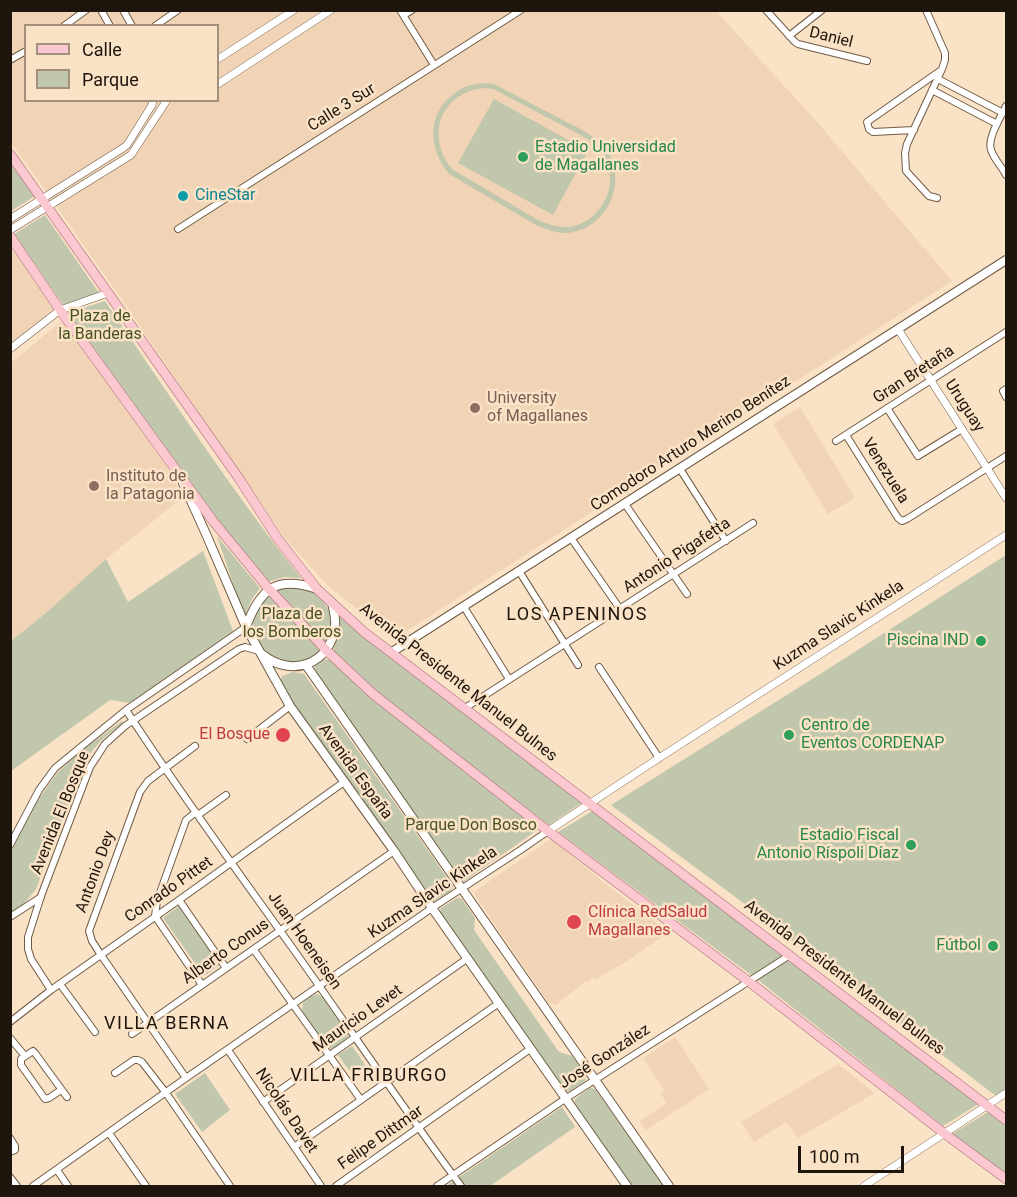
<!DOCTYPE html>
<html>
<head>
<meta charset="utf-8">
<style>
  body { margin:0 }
  #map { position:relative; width:1017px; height:1197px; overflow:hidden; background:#fae2c7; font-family:Roboto,sans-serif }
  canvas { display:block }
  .frame { position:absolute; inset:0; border:12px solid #1e160c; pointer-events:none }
  .legend { position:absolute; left:24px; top:24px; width:195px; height:78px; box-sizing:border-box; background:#fae2c7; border:2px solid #a2907c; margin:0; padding:8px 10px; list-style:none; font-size:18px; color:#1e160c }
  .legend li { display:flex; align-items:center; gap:12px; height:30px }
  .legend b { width:30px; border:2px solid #a2907c }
  .scale { position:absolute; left:798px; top:1146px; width:106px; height:27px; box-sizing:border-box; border:3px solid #1e160c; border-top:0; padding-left:8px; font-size:18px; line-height:21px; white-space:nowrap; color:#1e160c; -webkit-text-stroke:4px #fae2c7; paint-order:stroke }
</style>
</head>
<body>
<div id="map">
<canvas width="1017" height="1197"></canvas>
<div class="frame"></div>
<ul class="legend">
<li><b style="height:8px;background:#fbc7d0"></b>Calle</li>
<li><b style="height:16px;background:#c0c7ac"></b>Parque</li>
</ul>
<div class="scale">100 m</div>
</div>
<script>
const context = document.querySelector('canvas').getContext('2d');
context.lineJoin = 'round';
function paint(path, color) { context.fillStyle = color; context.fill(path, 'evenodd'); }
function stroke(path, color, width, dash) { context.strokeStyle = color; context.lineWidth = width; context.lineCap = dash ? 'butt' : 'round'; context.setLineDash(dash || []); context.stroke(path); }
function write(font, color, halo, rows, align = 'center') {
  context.font = font + ' Roboto,sans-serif'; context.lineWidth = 5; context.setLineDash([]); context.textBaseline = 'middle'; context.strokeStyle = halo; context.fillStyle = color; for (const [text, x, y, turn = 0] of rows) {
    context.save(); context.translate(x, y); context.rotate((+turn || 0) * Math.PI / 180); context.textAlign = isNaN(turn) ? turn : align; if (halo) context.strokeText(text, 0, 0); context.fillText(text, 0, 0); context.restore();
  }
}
paint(new Path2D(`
  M10,11h706l101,111 135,159 -558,358 -67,-54 -42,-47 -174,-254 -100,-142zM26,26h192v74h-192z
  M10,245l44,64 -43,35h-1z
  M63,320l109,154 10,24 -76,61 -59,53 -36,29v-278z
  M800,407l55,91 -27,16 -55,-90z
  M551,839l61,50 57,43 -45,31 -29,17 -2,-2 -6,5 -1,-2 -30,24 -8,-3 -74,-108 1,-3z
  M675,1037l34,52 -63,41 -6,-9 27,-18 -7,-10 4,-3 -21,-32z
  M838,1064l37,29 -77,45 -12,-16 -32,20 -13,-20z`), '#f1d4b5');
paint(new Path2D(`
  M484,83l10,1c22,11 43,23 65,34 15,8 35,16 46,30 25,32 2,83 -39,85 -11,0 -21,-4 -30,-8l-87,-51c-23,-28 -22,-66 12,-85 7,-4 15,-5 23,-6zM484,88l9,1c22,11 43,23 65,34 14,8 32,15 42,27 23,29 4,72 -31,77 -11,1 -21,-3 -31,-7l-86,-51c-21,-25 -18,-61 13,-76 6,-3 13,-4 19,-5z
  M494,99l94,52 -35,64 -95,-52z
  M10,161l25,35 -24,15h-1z
  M45,215l54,78 -35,13 -50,-72z
  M105,301c64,93 126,189 196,277l-16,-1 -18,5 -75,-94 -124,-175z
  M217,536l43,52 -8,11 -7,17 -2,-2z
  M203,551l30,80 -103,72 -20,-3 -99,71v-130l36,-29 59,-53 22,43z
  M1006,555v534l-10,7 -262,-200 -123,-91 206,-129z
  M253 624a39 39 0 1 1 78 0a39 39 0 1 1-78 0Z
  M340,615l249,183 -40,27 -177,-134 -39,-39 5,-17z
  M323,659l7,1 209,169 -76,53 -149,-208 1,-8z
  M293,672l11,2 149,212 -2,5 -16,10 -5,-2 -150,-213v-5l2,-5z
  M122,721l1,2c-21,16 -29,22 -42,46l-45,120 -13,16 -12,8v-62l28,-53 19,-26 24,-22z
  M594,810l386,293 -37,23 -185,-146 -200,-148z
  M457,898l5,1 13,19 -1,12 85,122 13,4 14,19 -1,6 -15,10h-5l-126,-178 2,-5z
  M179,906l41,59 -16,11 -41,-58z
  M317,994l6,3 26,36 -2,5 -15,11 -5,-2 -25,-36 1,-8 8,-7z
  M352,1046l16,23 -13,9 -17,-23z
  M205,1073l25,37 -28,22 -27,-38z
  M590,1088l5,1 69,97h-33l-57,-80 1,-7z
  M562,1107l13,20 -85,59h-44z
  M988,1112l18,14v49l-54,-41z`), '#c0c7ac');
const minor = new Path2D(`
  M101,10l9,16
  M123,10l9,16
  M400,10l34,55
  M766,10l29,32 3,2 69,17
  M926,10l19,43v7l-3,9 -35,75 -2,9 1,18 23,25 8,2
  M404,15l8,-5
  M64,26l22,-16
  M155,26l23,-16
  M789,36l33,-26
  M10,60l16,-9
  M938,79l65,34
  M932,90l65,34
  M1006,106c-5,11 -19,32 -15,44 3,9 11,17 15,25
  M914,130l-41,2 -4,-3 -2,-7 73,-51
  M178,229l343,-219
  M1006,389l-3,2 3,6
  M887,408l31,48 44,-27
  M846,435l52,83 4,3 5,-2 99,-63
  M836,441l170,-109
  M680,469l46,72
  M625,504l62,90
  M571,538l49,71
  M519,571l59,94
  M464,607l45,72
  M599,667l60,91
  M465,708l288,-185
  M126,710c55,85 116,167 175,250 53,75 105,152 160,226
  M247,739l43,-33
  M196,812l-10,8 -29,81 -2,15 47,69
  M198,815l28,-20
  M10,845l29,-55 16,-22 71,-58 120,-83
  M179,900l47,68
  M10,917l31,-20
  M254,950l107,150
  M60,984l35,48
  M51,990l-20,-31 -3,-10v-12l13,-41 49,-129 15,-23 20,-18 114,-77 6,-2 14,4
  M10,1022l41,-32 128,-90 165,-118
  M132,1034l262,-183
  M10,1038l15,18
  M228,1050l93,136
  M115,1073l19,-13h4l4,2 24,31 64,93
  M186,1078l-85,-123 -9,-14 -3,-10 51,-139 8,-11 47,-35
  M61,1090l-12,8 -4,1 -24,-34v-6l12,-8 2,2 32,44
  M263,1102l205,-144
  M109,1133l37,53
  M10,1138l5,8v4l-5,2
  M294,1147l205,-144
  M57,1170l11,16
  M10,1177l7,9
  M33,1186l153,-108 246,-170 90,-59 26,-18
  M336,1186l194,-137
  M437,1186l128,-87 225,-144`);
const tertiary = new Path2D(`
  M218,59l76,-49
  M218,84l113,-74
  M10,219l113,-71 4,-3 25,-40 1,-5
  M10,230l121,-75 36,-55
  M898,329l108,169
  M10,349l50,-39 48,-17
  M548,831l111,-73 347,-223
  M864,1186l142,-93`);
const secondary = new Path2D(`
  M183,483l23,51 40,93 44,79 104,145 38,57 195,278
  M246,627c14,-38 30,-52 71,-38
  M392,652l614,-392
  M263,655c29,23 67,9 72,-28 1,-8 -1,-16 -3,-24
  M306,665l363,521`);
const primary = new Path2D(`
  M10,154l228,323 40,62 39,50 47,43 642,488
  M10,236l50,74 153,211 56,68 57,61 47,44 175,137 200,150 197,153 61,45`);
stroke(minor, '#6f5b44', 8);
stroke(tertiary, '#6f5b44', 8);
stroke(secondary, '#6f5b44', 10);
stroke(primary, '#ac7177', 10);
stroke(minor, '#fff', 6);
stroke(tertiary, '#fff', 7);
stroke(secondary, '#fff', 8);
stroke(primary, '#fbc7d0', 9);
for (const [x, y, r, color] of [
  [523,157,6,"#2e9e5b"],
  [183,196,6,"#0f9aa8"],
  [475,408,6,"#8d6e63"],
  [94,486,6,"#8d6e63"],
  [981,641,6,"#2e9e5b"],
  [283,735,8,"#e0444e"],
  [789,735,6,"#2e9e5b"],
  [911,845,6,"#2e9e5b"],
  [574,922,8,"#e0444e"],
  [993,946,6,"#2e9e5b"]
]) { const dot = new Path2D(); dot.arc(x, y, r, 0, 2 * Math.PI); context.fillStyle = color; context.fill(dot); stroke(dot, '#fae2c7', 2); }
write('16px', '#1e160c', '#fae2c7', [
  ["Daniel",831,38,14],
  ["Calle 3 Sur",342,108,-32],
  ["Gran Bretaña",914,375,-33],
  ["Uruguay",964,406,57],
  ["Comodoro Arturo Merino Benítez",691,444,-33],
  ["Venezuela",885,471,58],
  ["Antonio Pigafetta",677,556,-33],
  ["Kuzma Slavic Kinkela",839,626,-33],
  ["Avenida Presidente Manuel Bulnes",458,683,38],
  ["Avenida España",355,772,54],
  ["Avenida El Bosque",61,813,-68],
  ["Antonio Dey",96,872,-70],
  ["Conrado Pittet",169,890,-35],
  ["Kuzma Slavic Kinkela",433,893,-34],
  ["Juan Hoeneisen",304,941,55],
  ["Alberto Conus",226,952,-35],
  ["Avenida Presidente Manuel Bulnes",844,978,37],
  ["Mauricio Levet",358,1019,-35],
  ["José González",605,1057,-33],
  ["Nicolás Davet",286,1111,56],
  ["Felipe Dittmar",381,1138,-35]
]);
write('16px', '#27864d', '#fae2c7', [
  ["Estadio Universidad",535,148,"left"],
  ["de Magallanes",535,166,"left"],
  ["Piscina IND",969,641],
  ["Centro de",801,726,"left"],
  ["Eventos CORDENAP",801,744,"left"],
  ["Estadio Fiscal",899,836],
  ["Antonio Ríspoli Díaz",899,854],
  ["Fútbol",981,946]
], 'right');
write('16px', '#0d838f', '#fae2c7', [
  ["CineStar",195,196]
], 'left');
write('16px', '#485220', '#fae2c7', [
  ["Plaza de",100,317],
  ["la Banderas",100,335],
  ["Plaza de",292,615],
  ["los Bomberos",292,633],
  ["Parque Don Bosco",471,826]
]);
write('16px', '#785e54', '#fae2c7', [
  ["University",487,399],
  ["of Magallanes",487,417],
  ["Instituto de",106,477],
  ["la Patagonia",106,495]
], 'left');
write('16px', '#be3a42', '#fae2c7', [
  ["El Bosque",270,735],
  ["Clínica RedSalud",588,913,"left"],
  ["Magallanes",588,931,"left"]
], 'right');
context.letterSpacing = '1.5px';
write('18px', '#1e160c', '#fae2c7', [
  ["LOS APENINOS",577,615],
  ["VILLA BERNA",167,1024],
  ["VILLA FRIBURGO",369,1076]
]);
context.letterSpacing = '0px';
</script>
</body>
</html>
